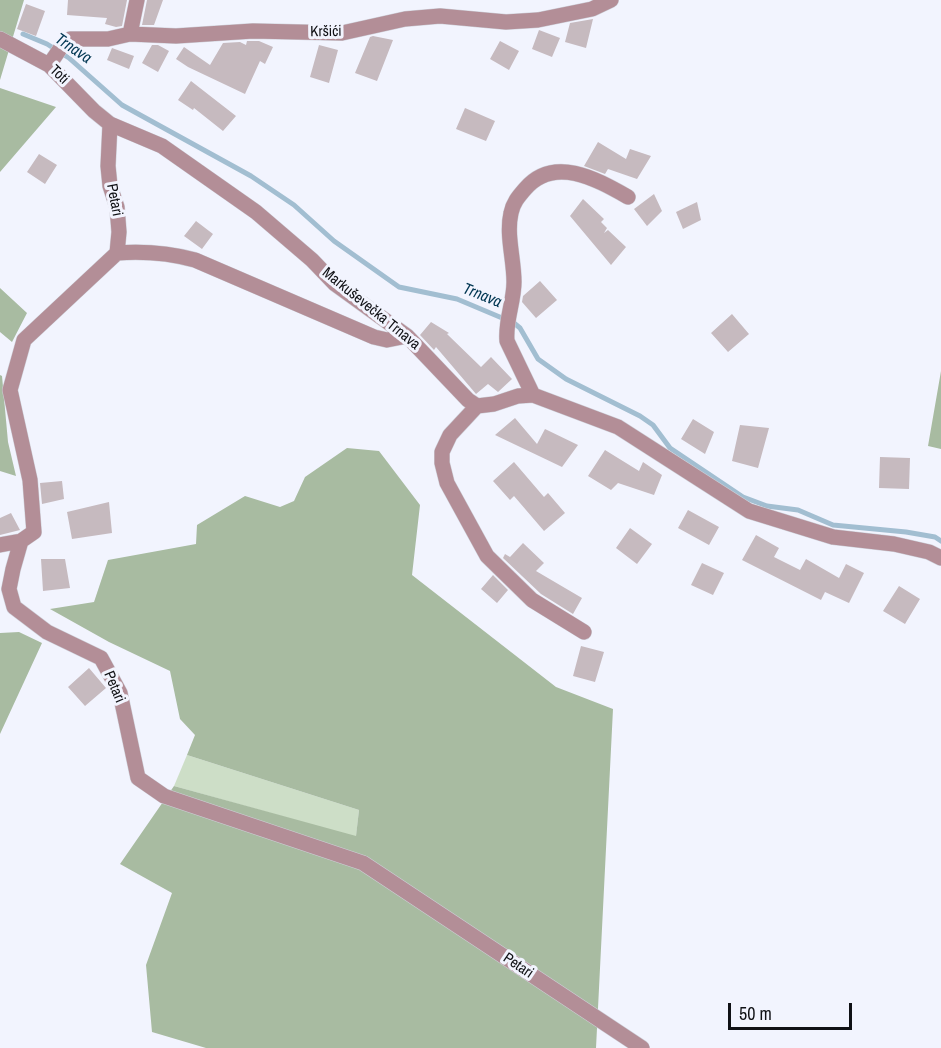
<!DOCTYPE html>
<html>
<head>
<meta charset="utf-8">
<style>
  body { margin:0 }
  #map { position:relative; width:941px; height:1048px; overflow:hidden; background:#f2f4fe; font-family:"Archivo Narrow",sans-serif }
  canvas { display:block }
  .scale { position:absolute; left:728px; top:1003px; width:124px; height:27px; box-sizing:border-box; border:3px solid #101115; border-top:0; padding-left:8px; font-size:18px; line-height:21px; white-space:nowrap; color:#101115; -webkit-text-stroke:4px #f2f4fe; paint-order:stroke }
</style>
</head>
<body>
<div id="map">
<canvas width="941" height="1048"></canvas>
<div class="scale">50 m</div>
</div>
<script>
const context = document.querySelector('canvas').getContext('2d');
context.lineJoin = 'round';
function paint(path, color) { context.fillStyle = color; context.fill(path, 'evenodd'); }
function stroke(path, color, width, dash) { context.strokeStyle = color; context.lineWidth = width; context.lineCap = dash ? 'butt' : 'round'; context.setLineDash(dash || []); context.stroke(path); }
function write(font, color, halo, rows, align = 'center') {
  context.font = font + ' "Archivo Narrow",sans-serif'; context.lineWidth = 6; context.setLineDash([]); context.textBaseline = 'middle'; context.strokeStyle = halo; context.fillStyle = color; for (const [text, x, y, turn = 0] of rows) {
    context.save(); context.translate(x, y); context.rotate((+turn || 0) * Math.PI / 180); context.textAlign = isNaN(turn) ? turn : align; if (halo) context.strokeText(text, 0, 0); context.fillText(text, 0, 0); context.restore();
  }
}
paint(new Path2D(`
  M187,755l172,55 -3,27 -182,-51z`), '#cddec7');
paint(new Path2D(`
  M0,0h24l-24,80z
  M0,88l56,19 -56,65z
  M0,288l27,25 -15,29 -12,-10z
  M941,371v78l-13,-3z
  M0,375l2,1 6,66 8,34 -16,-5z
  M347,448l32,3 41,54 -8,70 144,112 57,22 -17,339h-390l-54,-16 -6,-67 26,-72 -52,-29 54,-78 182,50 3,-26 -172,-55 8,-20 -15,-16 -10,-48 -61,-29 -59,-33 44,-7 14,-42 88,-16 1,-19 48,-29 35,11 14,-6 11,-24z
  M19,632l23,11 -42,91v-101z`), '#a8bba1');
stroke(new Path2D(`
  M23,34l24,10 22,14 53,47 129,71 43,29 40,36 65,46 58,12 57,24 6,5 18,31 28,20 74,37 13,9 17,23 73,49 24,9 31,4 35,15 73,7 29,5 6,4`), '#a2bed1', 5);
paint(new Path2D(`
  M68,0h59l-5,26 -6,1 -11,-3 2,-6 -40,-3z
  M147,0h16l-9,25h-12z
  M26,4l19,7 -9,25 -19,-7z
  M593,19l-7,29 -21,-6 5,-19z
  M539,30l21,8 -8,19 -20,-8z
  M373,36l20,4 -16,41 -22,-8 15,-36z
  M247,41h12l14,6 -8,17 -5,-3 -15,33 -57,-27 -12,-8 8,-12 26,18 13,-22 17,-1 6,3z
  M500,41l19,10 -10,19 -19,-11z
  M152,45h6l11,6 -11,21 -16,-9z
  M319,45l19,5 -9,33 -19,-6z
  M112,48l22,8 -5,13 -22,-9z
  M191,81l45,35 -13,15 -29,-23 -1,2 -15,-10z
  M465,108l30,13 -9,20 -30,-12z
  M598,142l28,17 4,-10 21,7 -14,23 -29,-10 -3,5 -21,-8z
  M39,154l18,11 -12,19 -18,-12z
  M654,194l8,17 -15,15 -13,-17z
  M583,199l21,20 -3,3 6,6 -3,5 4,-3 18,17 -15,18 -41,-49z
  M697,202l4,18 -18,9 -7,-17z
  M196,221l17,13 -11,15 -18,-13z
  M540,281l17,19 -21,18 -14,-16 1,-6z
  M732,314l17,20 -21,18 -17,-19z
  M431,322l18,11 -2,1 34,33 10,-10 21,22 -14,13 -10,-8 -12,10 -40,-47 -2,3 -14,-15z
  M515,418l22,26 8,-15 33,16 -16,22 -67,-32z
  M693,419l21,13 -9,22 -24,-15z
  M740,425l29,3 -11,40 -26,-7z
  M605,450l34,21 4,-9 19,13 -8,20 -36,-12 -7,7 -23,-14z
  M880,457l30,1 -1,31 -30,-1z
  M514,462l30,35 4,-4 17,20 -21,18 -30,-35 -4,4 -17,-19z
  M62,481l2,18 -22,5 -2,-21z
  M109,502l3,31 -40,6 -5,-27z
  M688,510l31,17 -10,18 -31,-17z
  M11,513l9,17 -20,5v-17z
  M630,528l22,16 -15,20 -21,-16z
  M756,535l23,13 -5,9 26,13 6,-11 33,19 7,-14 18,9 -15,30 -24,-11 -4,8 -79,-40z
  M523,543l21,20 -8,8 46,27 -9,16 -32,-20 -38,-36 2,-4 5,3z
  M41,559h24l5,29 -27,3z
  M702,563l22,10 -11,22 -22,-10z
  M493,575l15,15 -11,13 -16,-14z
  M899,586l21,13 -15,25 -22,-13z
  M581,646l23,6 -9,30 -22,-6z
  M89,668l17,20 -21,18 -17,-19z`), '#c6babf');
const minor = new Path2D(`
  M130,34l7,-34
  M0,39l49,26 45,46 16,13 52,22 94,66 56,48 23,24 72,52 61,64 9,6 17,-2 24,-8 15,-1 85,32 131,84 84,26 61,7 35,8 12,6
  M49,65l13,-19 8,-7h38l22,-5 46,2 77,-5 89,2 63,-14 35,-3 66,6 32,-2 54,-11 19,-9
  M110,124l-2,42 2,20 7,21 2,25 -2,21 -93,87 -14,50 20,90 4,52 -13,9 -8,28 -4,20 5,18 33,25 54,26 19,35 18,85 26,18 199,67 279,185
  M117,253c27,-2 52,0 78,7l179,77 13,3 20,-4
  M533,395l-26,-54c-2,-20 7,-39 7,-59 0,-23 -8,-47 -3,-69 2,-10 7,-16 14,-24 29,-34 71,-10 103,8
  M477,406l-27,29 -8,17v11l5,20 40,73 45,44 52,32
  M0,545l21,-4`);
stroke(minor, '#ced0d9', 16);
stroke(minor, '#b38e97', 15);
write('15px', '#101115', '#f2f4fe', [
  ["Kršići",326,32,-1],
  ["Toti",59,75,44],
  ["Petari",114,200,79],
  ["Markuševečka Trnava",371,309,39],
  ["Petari",114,687,67],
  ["Petari",518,966,34]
]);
write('italic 16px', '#003652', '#f2f4fe', [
  ["Trnava",73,49,34],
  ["Trnava",482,296,22]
]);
</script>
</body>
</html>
